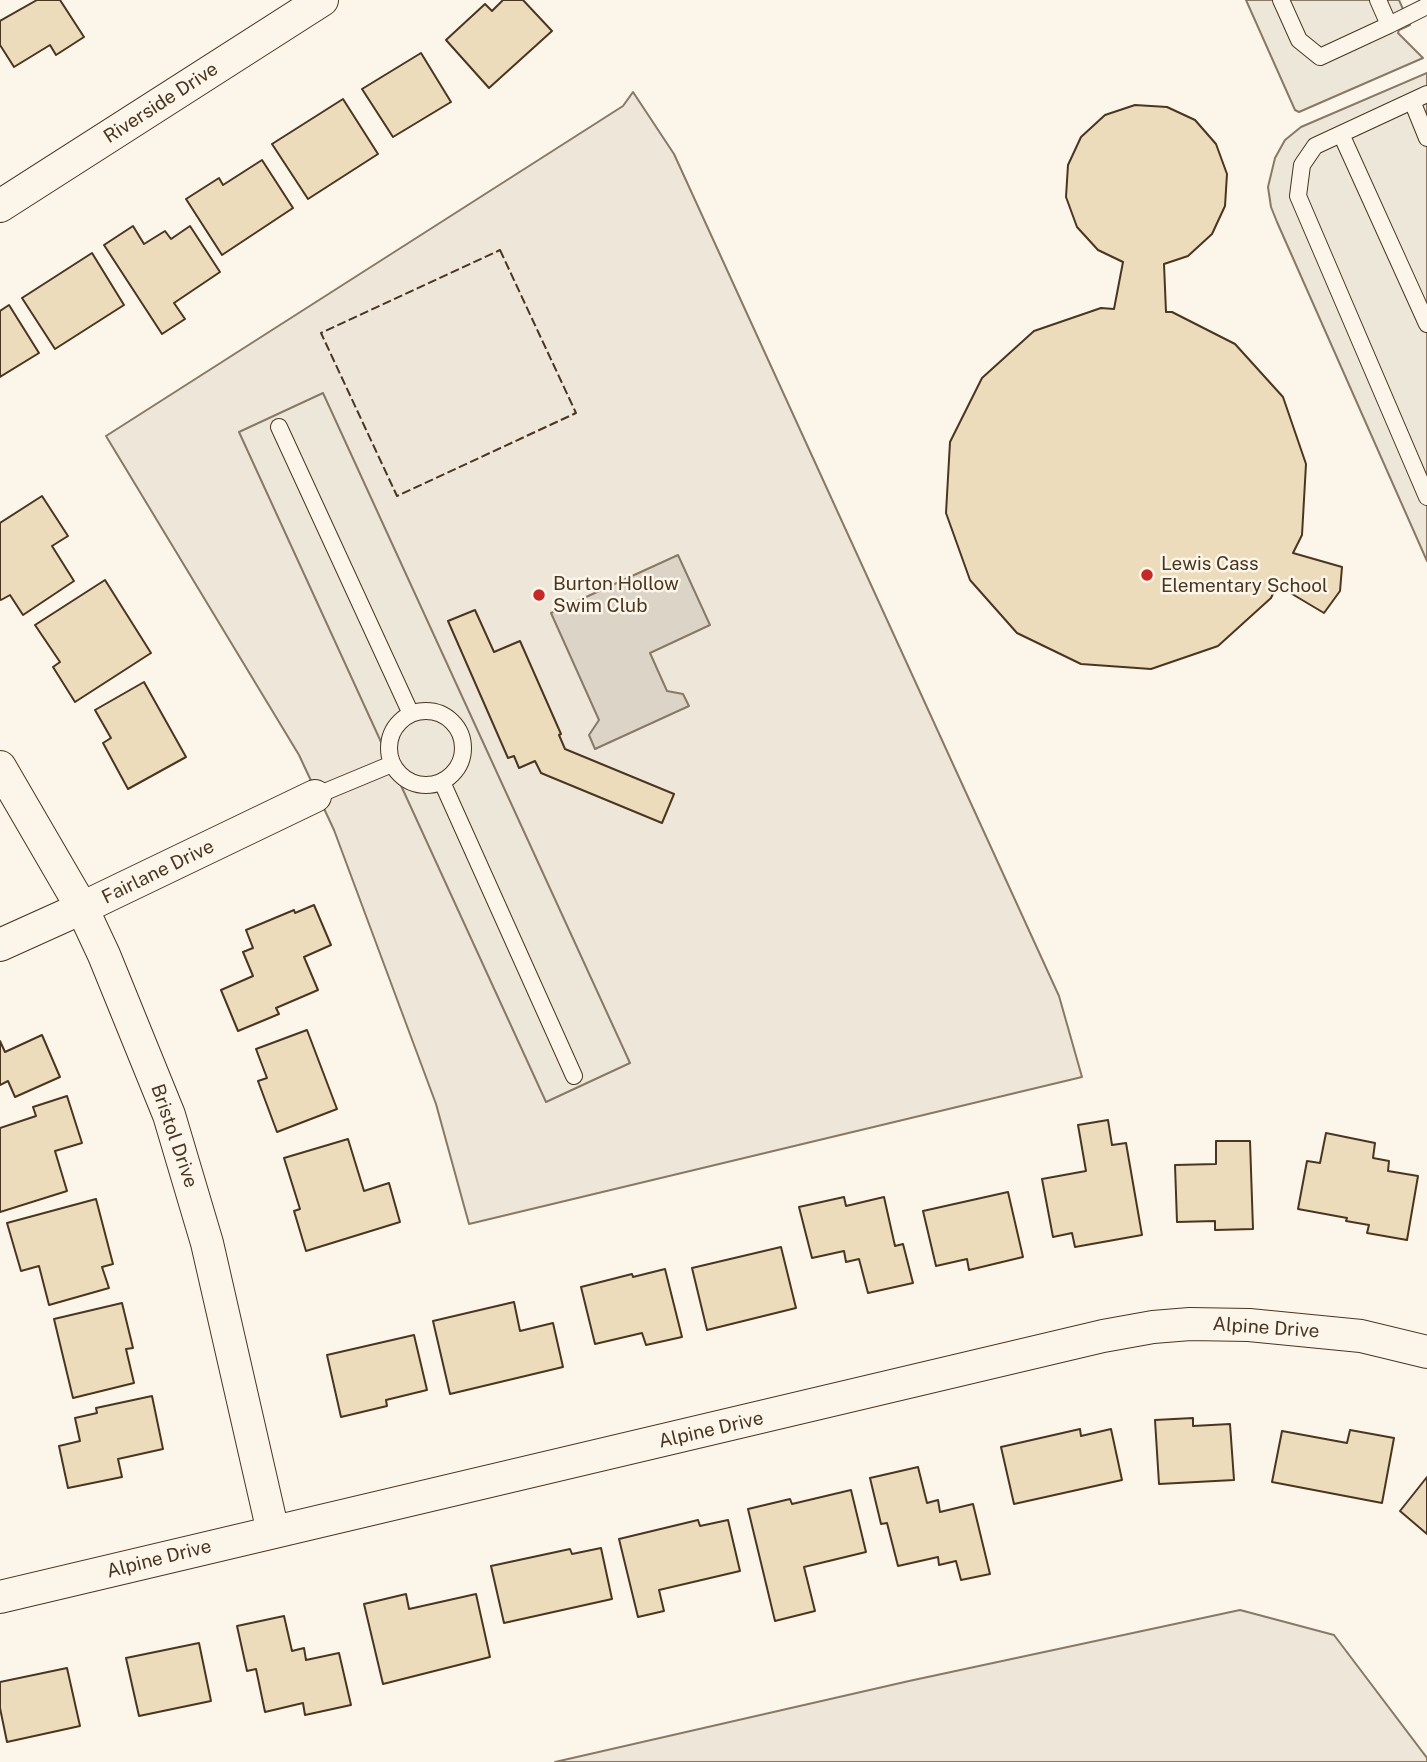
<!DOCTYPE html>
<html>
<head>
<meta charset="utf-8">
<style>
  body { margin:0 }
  canvas { display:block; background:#fbf6e9 }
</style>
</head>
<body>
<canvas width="1427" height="1762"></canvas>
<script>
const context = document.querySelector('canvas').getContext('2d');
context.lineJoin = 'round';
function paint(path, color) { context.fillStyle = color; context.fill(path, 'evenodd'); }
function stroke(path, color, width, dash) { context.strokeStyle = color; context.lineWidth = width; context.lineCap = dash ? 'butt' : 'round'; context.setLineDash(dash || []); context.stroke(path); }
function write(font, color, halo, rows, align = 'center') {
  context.font = font + ' "Public Sans",sans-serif'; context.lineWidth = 5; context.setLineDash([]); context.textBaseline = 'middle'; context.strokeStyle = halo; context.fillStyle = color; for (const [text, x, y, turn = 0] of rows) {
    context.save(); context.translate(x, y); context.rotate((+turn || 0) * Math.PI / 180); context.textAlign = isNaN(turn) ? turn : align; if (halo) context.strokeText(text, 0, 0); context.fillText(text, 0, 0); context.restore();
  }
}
const green = new Path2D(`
  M633,92l41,62 385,842 23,81 -613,147 -33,-120 -102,-274 -35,-75 -193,-319 517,-330z
  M1240,1610l94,25 93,123v4h-872l354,-81z`);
paint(green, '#ede6d9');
stroke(green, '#887966', 2);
const parking = new Path2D(`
  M1246,0h153l11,25 -11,5 -1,3 25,25 -124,54 -4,-2z
  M1427,73v488l-150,-339 -6,-15 -3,-20 7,-29 10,-18 16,-13z
  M323,393l307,670 -84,39 -307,-670z`);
paint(parking, '#ede7d9');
stroke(parking, '#887966', 2);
const water = new Path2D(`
  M678,555l32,70 -60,28 17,38 16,3 6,12 -94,43 -6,-14 10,-15 -48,-107z`);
paint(water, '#dcd4c6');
stroke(water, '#887966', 2);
const building = new Path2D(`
  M37,0h23l24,37 -28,18 -6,-10 -36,22 -14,-22v-24z
  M503,0h20l29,31 -63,57 -43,-48 39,-36 7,7z
  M421,53l30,49 -58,35 -31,-48z
  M343,99l35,55 -70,45 -36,-55z
  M1135,105l32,2 28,13 21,24 11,30 -2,32 -13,28 -24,22 -24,8 2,48h6l63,32 48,53 23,67 -4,71 -9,18 49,14 -2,24 -16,22 -47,-28 -6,13 -53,48 -67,23 -70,-5 -64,-31 -47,-53 -24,-67 4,-71 32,-64 52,-47 67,-23 13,1 9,-47 -25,-12 -21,-23 -11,-30 2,-32 13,-28 24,-22z
  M262,160l31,48 -71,47 -36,-56 33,-21 4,7z
  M133,226l11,18 21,-13 6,8 19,-13 30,46 -46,31 11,16 -23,15 -58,-89z
  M92,253l32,52 -69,44 -33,-51z
  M9,305l30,48 -39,24v-66z
  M42,496l26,40 -16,10 22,35 -51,34 -13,-20 -9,5 -1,-1v-76z
  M105,580l46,73 -76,49 -22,-35 7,-5 -25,-37z
  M475,610l19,42 26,-11 41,93 -2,1 6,14 109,45 -12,29 -121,-50 -6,-12 -16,7 -5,-12 -6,2 -60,-137z
  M144,682l42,75 -58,32 -25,-46 8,-5 -16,-28z
  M314,905l17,40 -27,12 14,33 -42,18 3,6 -41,17 -17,-41 32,-14 -10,-24 10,-4 -7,-18 48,-20 1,3z
  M307,1030l30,79 -60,23 -19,-51 9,-3 -11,-29z
  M42,1035l18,42 -45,20 -7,-16 -8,4v-44l5,11z
  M67,1096l15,47 -27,8 12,40 -67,21v-84l36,-12 -3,-9z
  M1108,1120l4,25 14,-2 16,92 -67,12 -3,-14 -19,4 -11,-58 44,-8 -8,-46z
  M1326,1133l49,10 -2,15 16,3 -1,10 30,5 -11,64 -40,-7 2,-8 -23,-4 1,-3 -49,-9 9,-48 13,2z
  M348,1139l16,52 25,-8 11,39 -94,29 -12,-40 6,-2 -16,-51z
  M1216,1141h34l3,88 -38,1v-9l-38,1 -2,-57 41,-1z
  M1008,1192l15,65 -54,13 -2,-11 -31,7 -13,-55z
  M844,1197l2,9 38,-9 11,49 8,-2 10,39 -45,10 -9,-34 -13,3 -2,-11 -32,7 -13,-51z
  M96,1199l17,65 -11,3 7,21 -60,17 -10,-39 -18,5 -14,-48z
  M781,1247l15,61 -89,22 -15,-62z
  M665,1269l17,68 -36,8 -4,-12 -47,11 -14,-57 51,-13 1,3z
  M514,1302l6,29 33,-8 10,44 -113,27 -17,-73z
  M122,1303l11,45 -7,1 8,34 -61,15 -19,-79z
  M414,1335l13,55 -41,10 1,6 -46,11 -14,-62z
  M152,1396l11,53 -45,10 4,18 -54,11 -9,-42 21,-5 -5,-23 22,-5 -1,-5z
  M1193,1418v8l37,-2 4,56 -75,4 -4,-64z
  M1080,1429l1,7 30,-7 11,51 -108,24 -13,-57z
  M1350,1430l44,8 -12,65 -110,-21 10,-51 65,12z
  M918,1467l9,36 11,-3 2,12 33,-8 17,70 -29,6 -5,-19 -17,4 -1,-8 -40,9 -11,-43 -6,1 -11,-46z
  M1427,1477v57l-27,-23z
  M851,1490l15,62 -62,15 11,44 -40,10 -27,-112 42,-10 2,5z
  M698,1520l2,6 28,-6 12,51 -81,19 5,21 -26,6 -19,-78z
  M601,1548l11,51 -108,24 -13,-57 79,-17 2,5z
  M406,1594l3,15 67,-15 14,63 -107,27 -19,-80z
  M284,1616l8,35 12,-3 2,12 33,-7 12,52 -46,10 -2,-12 -38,9 -9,-43 -9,2 -10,-45z
  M199,1643l12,58 -72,15 -13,-58z
  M67,1668l13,58 -73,16 -7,-34v-26z`);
paint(building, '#ecdcbc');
stroke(building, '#4a3520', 2);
const lane = new Path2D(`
  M1281,0l18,40 21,17 69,-32
  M1378,0l11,25 38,-19
  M1427,94l-112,52 -13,19 -4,31 129,301
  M1412,101l15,37
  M1341,134l86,190
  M279,427l132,287
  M389 748a37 37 0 1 1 74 0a37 37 0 1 1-74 0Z
  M442,782l132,294
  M315,796l77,-32`);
const street = new Path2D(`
  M0,206l322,-206
  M0,767l82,141 22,47 65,160 38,128 66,289
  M0,945l82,-37 233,-112
  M0,1597l1103,-261 50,-9 37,-3 59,1 112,11 66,16`);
stroke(lane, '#4a3520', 18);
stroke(street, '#4a3520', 34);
stroke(lane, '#fbf6e9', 16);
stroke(street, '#fbf6e9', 32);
stroke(new Path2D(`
  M500,250l76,163 -179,83 -76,-163z`), '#4a3520', 2, [9, 3.5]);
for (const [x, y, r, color] of [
  [1147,575,7,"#c62828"],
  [539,595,7,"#c62828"]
]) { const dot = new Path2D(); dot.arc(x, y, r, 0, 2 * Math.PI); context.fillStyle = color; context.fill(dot); stroke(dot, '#fbf6e9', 2.5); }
write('19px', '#4a3520', '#fbf6e9', [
  ["Riverside Drive",161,103,-33],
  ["Fairlane Drive",158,872,-26],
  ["Bristol Drive",174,1136,71],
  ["Alpine Drive",1266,1328,4],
  ["Alpine Drive",711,1430,-13],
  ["Alpine Drive",159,1559,-14]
]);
write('19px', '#4a3520', '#fbf6e9', [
  ["Lewis Cass",1161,564],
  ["Elementary School",1161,586],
  ["Burton Hollow",553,584],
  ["Swim Club",553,606]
], 'left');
</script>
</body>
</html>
